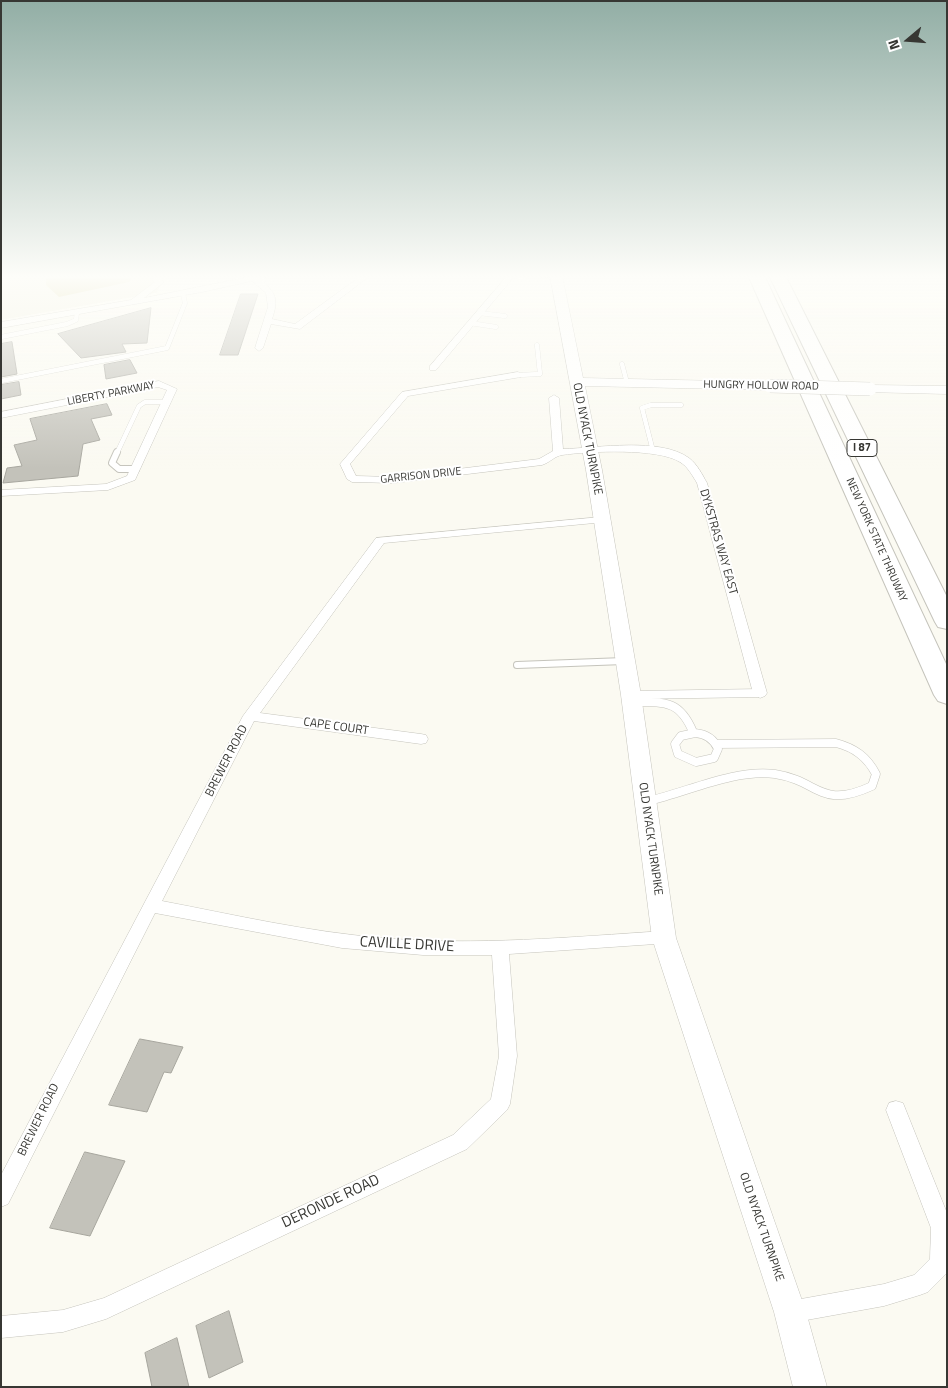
<!DOCTYPE html>
<html>
<head>
<meta charset="utf-8">
<style>
  body { margin:0 }
  #map { position:relative; width:948px; height:1388px; overflow:hidden; background:#fbfaf2; font-family:"Titillium Web",sans-serif }
  canvas { display:block }
  .frame { position:absolute; inset:0; border:2px solid #373733; pointer-events:none }
  .north { position:absolute; left:883px; top:15px; width:50px; height:50px; -webkit-text-stroke:4px #fff; paint-order:stroke; rotate:252deg; font-size:14px; font-weight:700; line-height:20px; text-align:center; color:#373733 }
  .north::after { content:''; display:block; margin:auto; width:18px; height:22px; background:#373733; clip-path:polygon(50% 0,100% 100%,50% 72%,0 100%) }
</style>
</head>
<body>
<div id="map">
<canvas width="948" height="1388"></canvas>
<div class="frame"></div>
<div class="north">N</div>
</div>
<script>
const context = document.querySelector('canvas').getContext('2d');
context.lineJoin = 'round';
function paint(path, color) { context.fillStyle = color; context.fill(path, 'evenodd'); }
function stroke(path, color, width, dash) { context.strokeStyle = color; context.lineWidth = width; context.lineCap = dash ? 'butt' : 'round'; context.setLineDash(dash || []); context.stroke(path); }
function write(font, color, halo, rows, align = 'center') {
  context.font = font + ' "Titillium Web",sans-serif'; context.lineWidth = 4; context.setLineDash([]); context.textBaseline = 'middle'; context.strokeStyle = halo; context.fillStyle = color; for (const [text, x, y, turn = 0] of rows) {
    context.save(); context.translate(x, y); context.rotate((+turn || 0) * Math.PI / 180); context.textAlign = isNaN(turn) ? turn : align; if (halo) context.strokeText(text, 0, 0); context.fillText(text, 0, 0); context.restore();
  }
}
paint(new Path2D(`
  M1,275h160l4,3 -9,15 -155,27z`), '#f2f0e0');
paint(new Path2D(`
  M46,275h85l2,2 -4,5 -70,15 -13,-12z`), '#d3ca8b');
const building = new Path2D(`
  M241,294h17l-20,61h-18z
  M151,308l-4,35 -25,1 4,8 -45,6 -23,-24z
  M12,342l5,32 -16,3v-33z
  M130,360l7,13 -31,6 -2,-14z
  M19,382l2,13 -20,4v-14z
  M107,404l5,11 -21,4 9,21 -17,4 -5,32 -75,7 4,-15 15,-2 -8,-21 23,-5 -7,-21z
  M140,1039l43,8 -12,26 -7,-1 -17,40 -38,-7z
  M85,1152l40,9 -35,75 -40,-8z
  M229,1311l14,51 -34,16 -13,-52z
  M177,1338l12,49h-37l-7,-34z`);
paint(building, '#c3c2ba');
stroke(building, '#a7a69e', 1);
const laneFar2 = new Path2D(`
  M479,313l26,3
  M470,323l26,4
  M1,337l66,-13 9,-4 1,-8
  M622,364l5,19
  M518,375l22,-1 -3,-29
  M1,381l166,-33 18,-45 -2,-9
  M653,451l-11,-43 9,-3h30
  M117,453l22,-47 6,-4h21`);
const laneFar1 = new Path2D(`
  M117,452l-5,11 7,6h17
  M517,665l107,-4`);
const lane = new Path2D(`
  M634,695l126,-2
  M635,702c31,0 45,-1 58,30
  M695,733c11,1 19,6 23,16l-4,9 -18,4 -18,-8 -3,-10 6,-8z
  M648,801c40,-9 85,-32 127,-27 45,7 45,36 97,12l4,-12c-9,-17 -21,-26 -40,-31l-120,1`);
const street = new Path2D(`
  M150,275h8l6,7 -20,16 114,-23h14l-12,4c16,14 19,20 12,40l23,5 67,-49h9l-71,54 -29,-5 -8,24 -4,3 -4,-3 13,-41 -2,-14 -14,-12 -50,11 -201,36v-6l130,-22 24,-18z
  M508,275h45l-4,2 -36,1 -77,92h-6v-4z
  M518,372l5,3 -2,2 -113,19 -58,68 6,12 37,1 146,-18 14,-8 -4,-53 5,-3 5,3 4,51c35,-1 97,-12 126,9 8,6 13,16 18,25l60,210 -2,3 -5,2 -7,-5 -56,-210c-5,-8 -9,-16 -17,-21 -22,-14 -91,-11 -118,-7 -7,1 -13,8 -20,10l-149,18 -41,-1 -5,-3 -7,-15 62,-72z
  M159,381l18,8 -42,91 -27,10 -107,6v-6l105,-6 21,-8 40,-86 -9,-3 -157,31v-6z
  M601,517l4,1v4l-221,21 -124,170 161,21 5,1 2,4 -2,4 -5,1 -167,-23 -92,180c73,14 146,31 221,37 93,8 188,-1 281,-7l6,2 3,5 -3,5 -161,11 8,102 -7,48 -3,6 -40,39 -361,170 -43,13 -62,6v-22l62,-6 41,-12 349,-163 38,-36 8,-43 -7,-101h-69l-81,-7 -187,-35 -147,291 -7,3v-32l242,-459 133,-178z
  M896,1101l7,2 44,110v60l-19,19 -8,3 -36,11 -94,17 -8,-3 -3,-8 3,-8 8,-3 94,-17 30,-9 16,-16 1,-31 -45,-118 3,-7z`);
const secondary = new Path2D(`
  M550,275h12l21,103 187,4 7,4 -7,4 -185,-4 17,84 39,225 35,243 130,374 21,75h-34l-19,-75 -122,-374 -31,-243 -35,-225z
  M870,385l77,1v8l-82,-2 -2,-3z`);
const highway = new Path2D(`
  M748,275h16l183,391v38l-9,-3 -4,-6z
  M769,275h16l162,322v32l-9,-2 -3,-5z`);
stroke(laneFar2, '#c5c4bc', 5);
stroke(laneFar1, '#c5c4bc', 8);
stroke(lane, '#c5c4bc', 9);
stroke(street, '#c5c4bc', 1);
stroke(secondary, '#c5c4bc', 1);
stroke(highway, '#c5c4bc', 2);
stroke(laneFar2, '#fff', 4.5);
stroke(laneFar1, '#fff', 6);
stroke(lane, '#fff', 8);
paint(street, '#fff');
paint(secondary, '#fff');
paint(highway, '#fff');
const secondaryBridge = new Path2D(`
  M770,386l100,3`);
stroke(secondaryBridge, '#c5c4bc', 14, []);
stroke(secondaryBridge, '#fff', 13);
const sky = context.createLinearGradient(0, 0, 0, 469);
sky.addColorStop(0, '#92aea5');
sky.addColorStop(0.59, '#fdfdf9');
sky.addColorStop(1, '#fdfdf900');
context.fillStyle = sky;
context.fillRect(0, 0, 948, 469);
write('11px', '#373733', '#fff', [
  ["HUNGRY HOLLOW ROAD",761,386,1],
  ["LIBERTY PARKWAY",111,394,-11],
  ["GARRISON DRIVE",421,476,-6],
  ["NEW YORK STATE THRUWAY",876,540,66]
]);
for (const [x, y, w] of [
  [862,448,30]
]) { const box = new Path2D(); box.roundRect(x - w / 2, y - 8.5, w, 17, 4); context.fillStyle = '#fff'; context.fill(box); stroke(box, '#373733', 1); }
write('bold 11px', '#373733', null, [
  ["I 87",862,448]
]);
write('12px', '#373733', '#fff', [
  ["OLD NYACK TURNPIKE",587,439,79],
  ["DYKSTRAS WAY EAST",718,542,74],
  ["CAPE COURT",336,727,8],
  ["BREWER ROAD",227,761,-63],
  ["OLD NYACK TURNPIKE",650,839,82],
  ["BREWER ROAD",39,1120,-64],
  ["OLD NYACK TURNPIKE",761,1227,71]
]);
write('15px', '#373733', '#fff', [
  ["CAVILLE DRIVE",407,945,3],
  ["DERONDE ROAD",331,1202,-25]
]);
</script>
</body>
</html>
